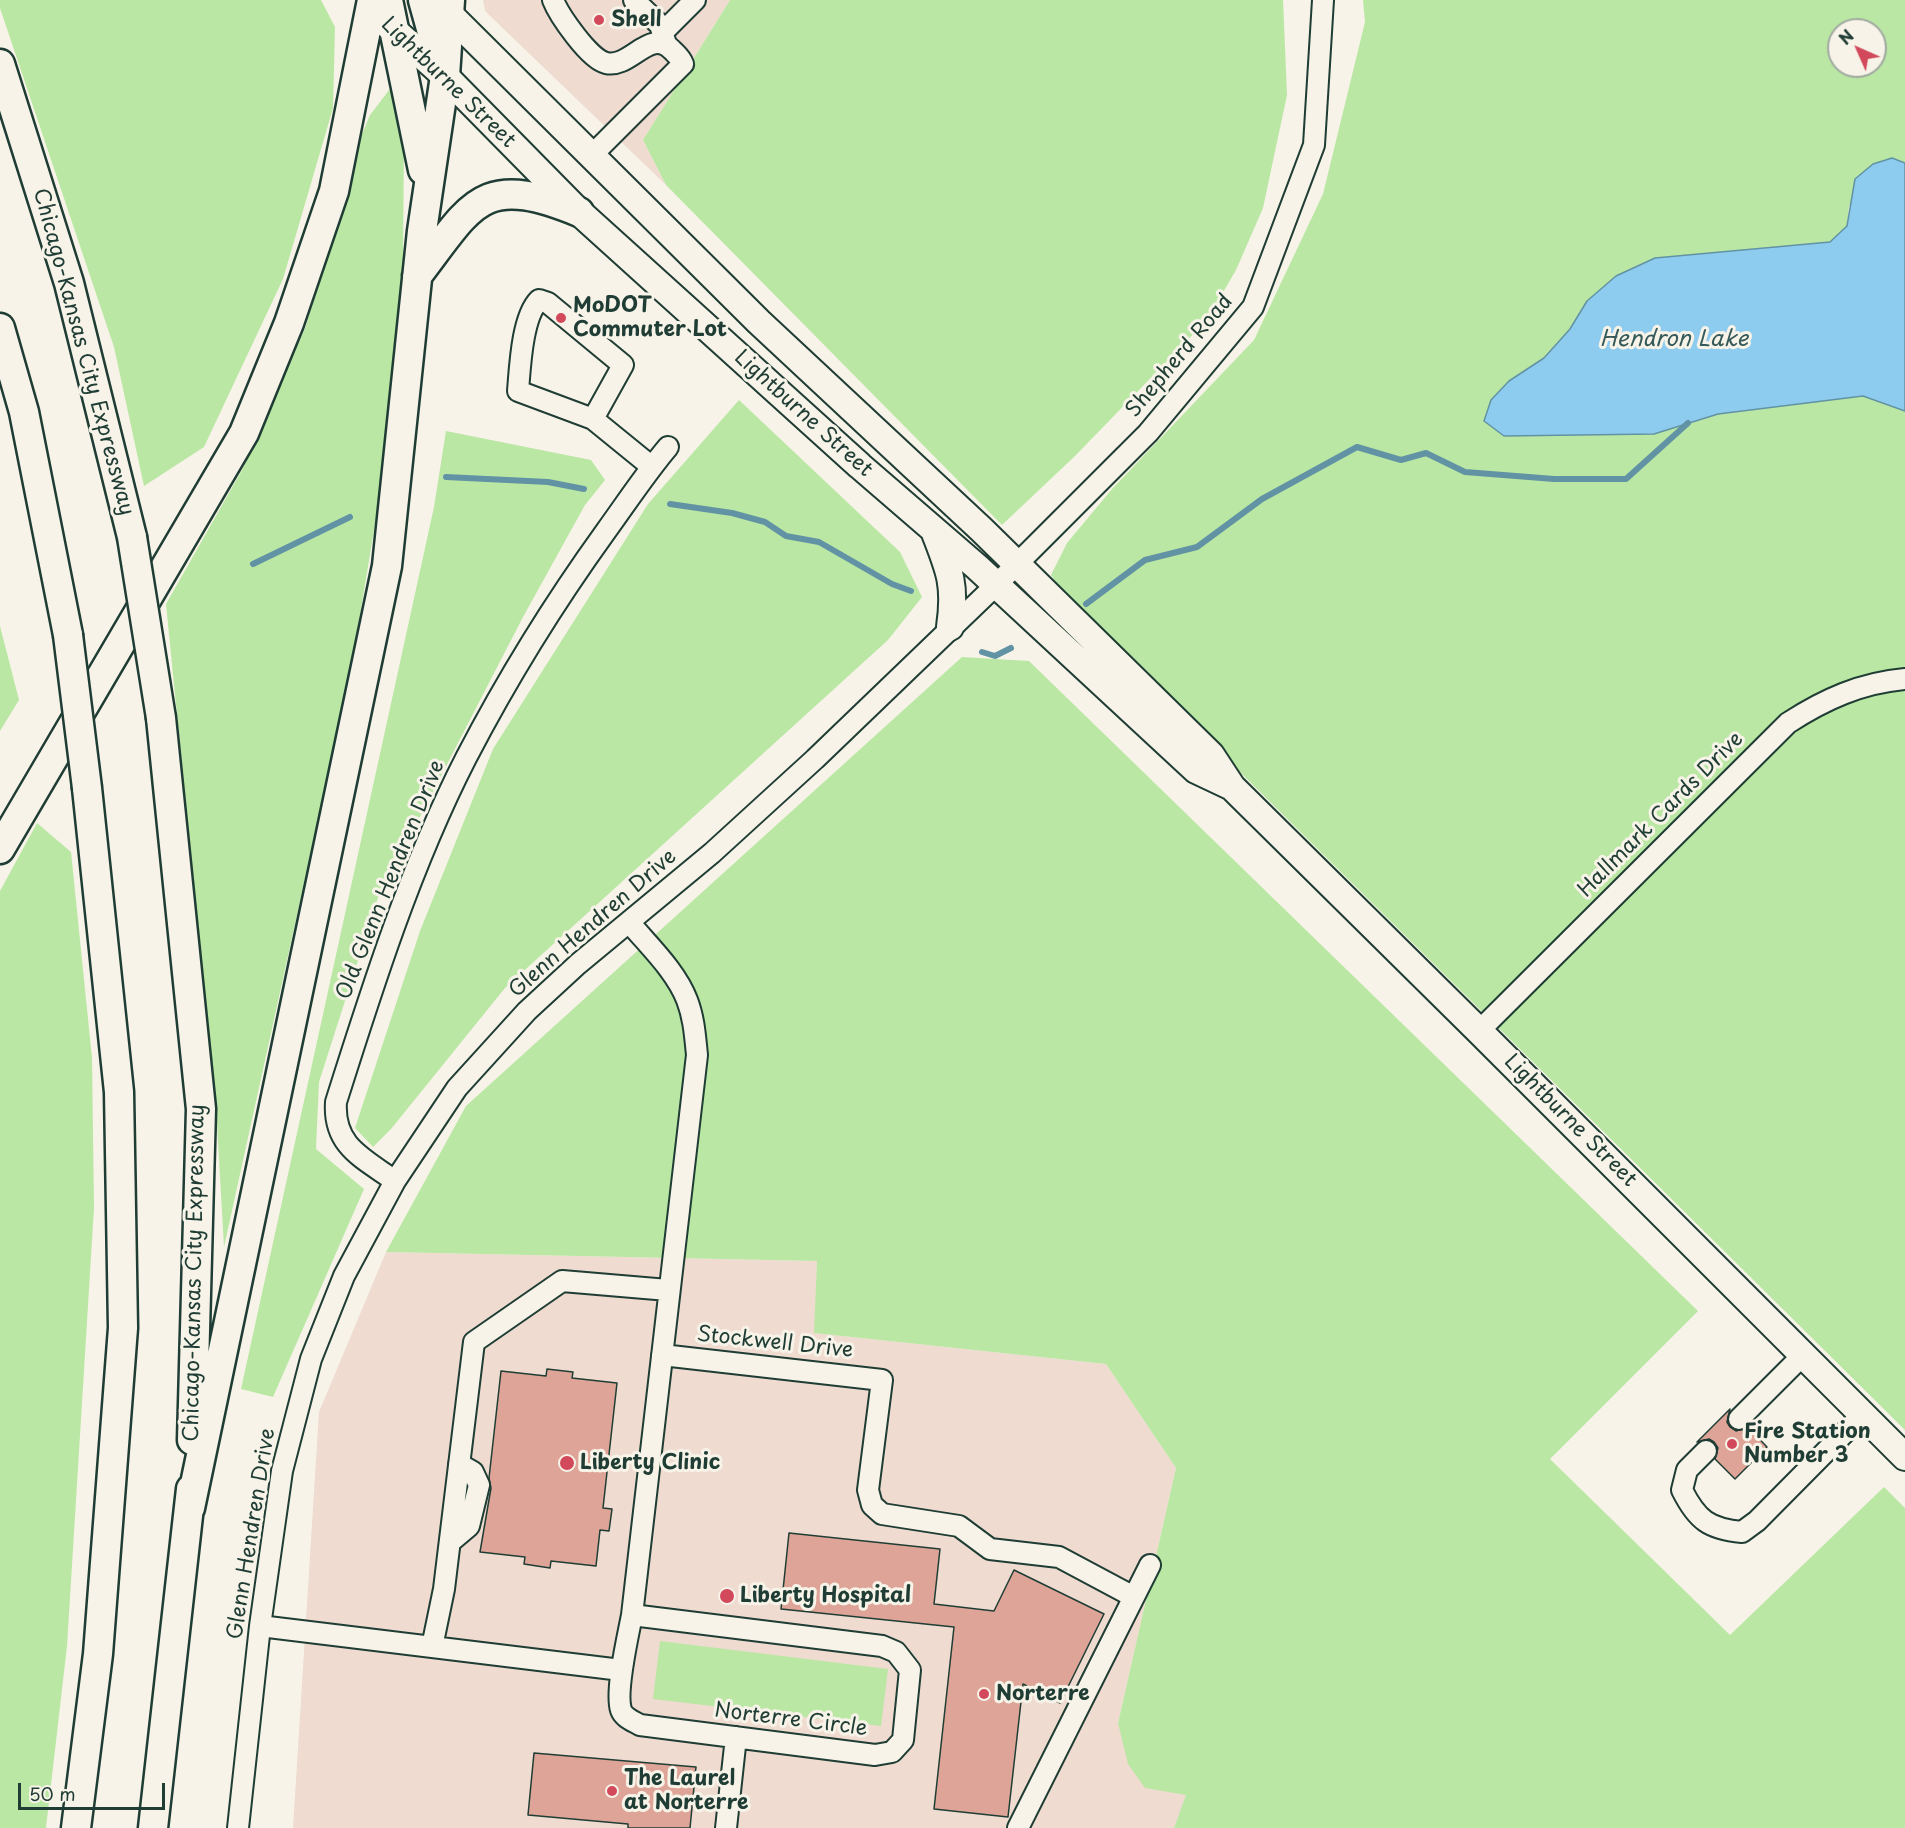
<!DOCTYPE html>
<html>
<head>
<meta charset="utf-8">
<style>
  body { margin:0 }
  #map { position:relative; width:1905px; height:1828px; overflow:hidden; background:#f7f3e8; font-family:"Playpen Sans",sans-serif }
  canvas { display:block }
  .north { position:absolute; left:1827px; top:18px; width:60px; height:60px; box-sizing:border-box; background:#f7f3e8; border:2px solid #a1aaa0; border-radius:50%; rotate:315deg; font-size:16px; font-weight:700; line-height:24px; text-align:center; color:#1f3d34 }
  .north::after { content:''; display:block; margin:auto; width:21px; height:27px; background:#d1495b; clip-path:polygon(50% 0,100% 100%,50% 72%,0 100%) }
  .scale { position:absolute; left:18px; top:1783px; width:147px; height:27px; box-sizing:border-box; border:3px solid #1f3d34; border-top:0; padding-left:8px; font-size:18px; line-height:21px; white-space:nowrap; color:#1f3d34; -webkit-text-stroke:4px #f7f3e8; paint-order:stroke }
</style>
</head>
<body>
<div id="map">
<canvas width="1905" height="1828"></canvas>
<div class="north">N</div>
<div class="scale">50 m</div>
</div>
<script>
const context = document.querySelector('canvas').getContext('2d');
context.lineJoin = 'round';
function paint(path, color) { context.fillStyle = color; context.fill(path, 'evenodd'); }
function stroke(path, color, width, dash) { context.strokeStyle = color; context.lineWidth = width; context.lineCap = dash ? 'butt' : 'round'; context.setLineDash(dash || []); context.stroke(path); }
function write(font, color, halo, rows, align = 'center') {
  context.font = font + ' "Playpen Sans",sans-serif'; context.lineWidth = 6; context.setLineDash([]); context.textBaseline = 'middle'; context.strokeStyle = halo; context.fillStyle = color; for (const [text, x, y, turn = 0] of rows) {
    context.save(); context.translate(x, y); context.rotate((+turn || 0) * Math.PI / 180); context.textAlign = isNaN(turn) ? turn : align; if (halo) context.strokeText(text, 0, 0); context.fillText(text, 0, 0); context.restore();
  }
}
paint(new Path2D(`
  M483,0h247l-87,140 23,45 -181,-174z
  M386,1252l431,9 -2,72 291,31 70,104 -58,255 69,72 -13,33h-881l26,-416z`), '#efdbd0');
paint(new Path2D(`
  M0,0h321l14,27 -2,81 -50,171 -79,168 -60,39 -30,-139 -114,-339z
  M730,0h553l4,95 -24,113 -27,62 -29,50 -132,136 -73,69 -336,-340 -23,-45z
  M1363,0h542v163l-14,-5 -42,48 -2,21 -17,15 -175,16 -68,43 -17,28 -26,29 -35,23 -5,55 150,-2 64,-20 146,-18 41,15v1019l-835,-826 -19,-29 16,-32 45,-54 142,-149 69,-146 42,-172zM1839,30h36v36h-36z
  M396,81l8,51 -1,130 -25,244 -27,163 -127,578 -8,-141 -50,-502 76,-134 64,-144 47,-170 17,-41z
  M739,400l161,152 22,45 -34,43 -383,348 -114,141 -18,18 -18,-19 65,-197 73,-182 155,-245z
  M446,431l145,29 14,20 -20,25 -62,112 -145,281 -59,184 -3,67 48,40 -91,208 -32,-8 193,-882z
  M0,626l19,74 -19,31z
  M962,657l67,4 669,650 -148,148 180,176 154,-148 21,21v320h-731l12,-33 -41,-7 -17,-24 -10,-41 58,-255 -70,-104 -292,-31 3,-72 -431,-9 80,-146z
  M37,823l34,29 21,206 2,150 -27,438 -21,182h-46v-937z
  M660,1641l228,28 -7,57 -228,-27z`), '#bae7a4');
const water = new Path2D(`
  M1892,158l13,5v248l-42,-15 -145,18 -64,20 -150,2 -20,-15 7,-21 18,-19 35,-23 26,-29 17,-28 29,-25 39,-18 175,-16 17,-16 8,-47 18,-15z`);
paint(water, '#8eccef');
stroke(water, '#6293a4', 1.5);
stroke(new Path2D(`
  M446,477l102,5 36,7
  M670,504l62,9 33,9 21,14 33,6 73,42 19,7
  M253,564l97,-47
  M1086,604l59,-44 52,-13 65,-48 95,-52 44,13 25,-7 39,19 89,7h72l62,-56
  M982,652l13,4 16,-8`), '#6293a4', 6);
const building = new Path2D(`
  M547,1369l26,3 -1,6 45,5 -14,125 9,1 -3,22 -9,-1 -4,36 -45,-5 -1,7 -26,-4 1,-7 -45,-5 11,-64 -2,-10 12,-107 45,5z
  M1730,1409l-3,13 3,5 6,4 12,-4 19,20 -32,32 -20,-20 3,-11 -4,-6 -5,-3 -12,3z
  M789,1533l151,16 -6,55 60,7 20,-41 90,44 -44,89 -37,-19 -15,133 -74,-8 20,-182 -173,-18z
  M534,1753l162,14 -6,61h-62v-4l-100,-9z`);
paint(building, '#dda497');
stroke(building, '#1f3d34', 1.5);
const minor = new Path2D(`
  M553,0c6,15 36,59 53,63 24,6 44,-36 66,-13 5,5 9,8 11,14l-90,90
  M634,0l26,25 6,19
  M664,31l31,-31
  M539,300l9,3 75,62 -30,54 -75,-28c2,-24 4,-74 21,-91z
  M593,419l59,48
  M629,922c20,24 47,49 58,78 7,18 8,36 10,55l-65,560
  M1479,1031l309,-308c37,-24 73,-40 117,-44
  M395,1181c-32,-23 -62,-35 -59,-79 36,-114 75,-237 130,-344 41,-79 88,-155 140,-227 21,-29 40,-58 62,-84
  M662,1355l220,25 -14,110 4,15 10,9 77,12 31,23 69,8 75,40
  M1739,1419l64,-64
  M1706,1451l-19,19 -5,20c15,30 27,39 60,42l15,-11 105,-106
  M450,1542l19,-16 10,-41 -6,-13 -14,-8
  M632,1615l250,31 14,6 14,18 -7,70 -11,12 -17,3 -235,-30c-7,-4 -16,-7 -19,-15 -6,-19 7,-74 11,-95z
  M260,1626l361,44
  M432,1647l12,-58 30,-247 88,-61 106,9
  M238,1828l22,-202 22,-155 29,-112 33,-83 51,-95 62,-93 70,-77 51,-47 134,-111 103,-94 181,-174 152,-152 105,-126 61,-162 9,-145
  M726,1828l10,-91
  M1018,1828l132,-263`);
const major = new Path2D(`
  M437,2l322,320 223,208 229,225 21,32 247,244 426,426
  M388,25l57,51 134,136 281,254 117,101 219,203 36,17
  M935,533c15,38 21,53 15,94`);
const highway = new Path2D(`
  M388,0l35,170
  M423,0l15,54
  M0,64l69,219 63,254
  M417,276c56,-73 64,-104 162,-64
  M0,328l24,84 44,223
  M161,718l40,391 -9,331
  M0,849l244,-416 45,-110 45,-132 38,-191
  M190,1508l197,-942 35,-335 23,-155 5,-76
  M76,1828l22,-174 25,-326 -4,-236 -32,-304
  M153,1828l38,-339`);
stroke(minor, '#1f3d34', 24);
stroke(major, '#1f3d34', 30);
stroke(highway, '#1f3d34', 33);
stroke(minor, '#f7f3e8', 20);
stroke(major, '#f7f3e8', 26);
stroke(highway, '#f7f3e8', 28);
const highwayBridge = new Path2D(`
  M132,537l29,181
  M68,635l19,153`);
stroke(highwayBridge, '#1f3d34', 33, []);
stroke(highwayBridge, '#f7f3e8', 28);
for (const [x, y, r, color] of [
  [599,20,6,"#d1495b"],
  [561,318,6,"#d1495b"],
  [1732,1444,6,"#d1495b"],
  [567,1463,8,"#d1495b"],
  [727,1596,8,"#d1495b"],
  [984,1694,6,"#d1495b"],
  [612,1791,6,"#d1495b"]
]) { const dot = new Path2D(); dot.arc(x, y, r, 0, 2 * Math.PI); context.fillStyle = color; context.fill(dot); stroke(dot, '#f7f3e8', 2); }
write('bold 21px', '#1f3d34', '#f7f3e8', [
  ["Shell",611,20],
  ["MoDOT",573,306],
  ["Commuter Lot",573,330],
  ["Fire Station",1744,1432],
  ["Number 3",1744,1456],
  ["Liberty Clinic",580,1463],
  ["Liberty Hospital",740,1596],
  ["Norterre",996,1694],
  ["The Laurel",624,1779],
  ["at Norterre",624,1803]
], 'left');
write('21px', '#1f3d34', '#f7f3e8', [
  ["Lightburne Street",448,83,44],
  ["Chicago-Kansas City Expressway",83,352,75],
  ["Shepherd Road",1180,356,-50],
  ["Lightburne Street",803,414,42],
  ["Hallmark Cards Drive",1661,815,-45],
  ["Old Glenn Hendren Drive",391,880,-68],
  ["Glenn Hendren Drive",593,924,-41],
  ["Lightburne Street",1570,1121,45],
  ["Chicago-Kansas City Expressway",195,1273,-89],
  ["Stockwell Drive",775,1343,6],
  ["Glenn Hendren Drive",252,1534,-81],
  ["Norterre Circle",791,1720,7]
]);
write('italic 22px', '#355a59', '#f7f3e8', [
  ["Hendron Lake",1674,340]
]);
</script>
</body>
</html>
